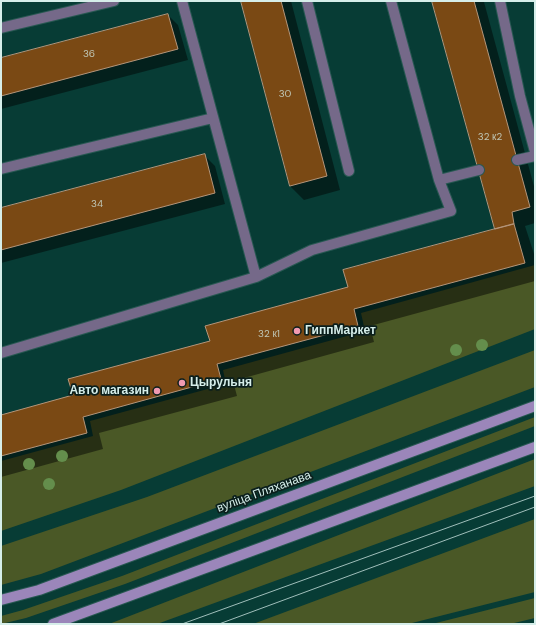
<!DOCTYPE html>
<html>
<head>
<meta charset="utf-8">
<style>
  body { margin:0 }
  #map { position:relative; width:536px; height:625px; overflow:hidden; background:#073c35; font-family:"DM Sans",sans-serif }
  canvas { display:block }
  .frame { position:absolute; inset:0; border:2px solid #d6eeea; pointer-events:none }
</style>
</head>
<body>
<div id="map">
<canvas width="536" height="625"></canvas>
<div class="frame"></div>
</div>
<script>
const context = document.querySelector('canvas').getContext('2d');
context.lineJoin = 'round';
function paint(path, color) { context.fillStyle = color; context.fill(path, 'evenodd'); }
function stroke(path, color, width, dash) { context.strokeStyle = color; context.lineWidth = width; context.lineCap = dash ? 'butt' : 'round'; context.setLineDash(dash || []); context.stroke(path); }
function write(font, color, halo, rows, align = 'center') {
  context.font = font + ' "DM Sans",sans-serif'; context.lineWidth = 3.5; context.setLineDash([]); context.textBaseline = 'middle'; context.strokeStyle = halo; context.fillStyle = color; for (const [text, x, y, turn = 0] of rows) {
    context.save(); context.translate(x, y); context.rotate((+turn || 0) * Math.PI / 180); context.textAlign = isNaN(turn) ? turn : align; if (halo) context.strokeText(text, 0, 0); context.fillText(text, 0, 0); context.restore();
  }
}
paint(new Path2D(`
  M535,265v64l-414,161 -120,41v-70l92,-25 -3,-15 136,-37 -3,-14 142,-39 -4,-18z
  M535,350v37l-494,187 -40,11v-39l146,-49z
  M535,417v9l-410,158 -99,34 -25,6v-8l22,-6 99,-34z
  M535,459v27l-378,138h-48z
  M535,519v73l-127,32h-155z
  M535,598v20l-25,6h-78z`), '#4a5826');
paint(new Path2D(`
  M242,1h49l49,189 -36,10 -14,-14z
  M434,1h49l1,1 51,188v33l-10,3 10,31v24l-165,45 4,16 -141,39 4,15 -138,37 4,16 -102,28v-61l73,-20 422,-166z
  M168,15l10,10 10,35 -187,49v-50z
  M205,156l10,10 10,38 -224,59v-54z`), '#0007');
const building = new Path2D(`
  M241,1h40l46,175 -37,10z
  M432,1h42l56,206 -18,5 2,12 -19,5z
  M168,14l10,35 -177,47v-38z
  M205,154l10,39 -214,57v-42z
  M514,224l11,39 -171,46 4,17 -141,38 4,15 -138,38 4,16 -86,23v-41l72,-20 -5,-16 142,-38 -5,-15 143,-39 -5,-17z`);
paint(building, '#7a4914');
stroke(building, '#b4957a', 1);
const lane = new Path2D(`
  M182,1l74,276
  M307,1l42,170
  M500,1l20,95 15,56
  M1,28l113,-27
  M517,160l18,-4
  M1,169l212,-51
  M439,180l40,-10
  M1,353l255,-76 56,-27 139,-39 -12,-31 -48,-179`);
const secondary = new Path2D(`
  M1,600l38,-10 496,-184
  M53,624l482,-177`);
stroke(lane, '#285852', 12);
stroke(secondary, '#285852', 12);
stroke(lane, '#756989', 10);
stroke(secondary, '#9b86ba', 10);
stroke(new Path2D(`
  M182,624l353,-128
  M219,624l316,-117`), '#a0bfbb', 1);
context.fillStyle = '#648e4c';
for (const [x, y] of [
  [482,345],
  [456,350],
  [62,456],
  [29,464],
  [49,484]
]) { context.beginPath(); context.arc(x, y, 6, 0, 2 * Math.PI); context.fill(); }
for (const [x, y, r, color] of [
  [297,331,4,"#f19ab1"],
  [182,383,4,"#f19ab1"],
  [157,391,4,"#f19ab1"]
]) { const dot = new Path2D(); dot.arc(x, y, r, 0, 2 * Math.PI); context.fillStyle = color; context.fill(dot); stroke(dot, '#0b1f1c', 1.5); }
write('10px', '#bfc5b4', null, [
  ["36",89,54],
  ["30",285,94],
  ["32 к2",490,137],
  ["34",97,204],
  ["32 к1",269,334]
]);
write('bold 12px', '#d6eeea', '#0b1f1c', [
  ["ГиппМаркет",305,331],
  ["Цырульня",190,383],
  ["Авто магазин",149,391,"right"]
], 'left');
write('12px', '#d6eeea', '#0b1f1c', [
  ["вуліца Пляханава",264,492,-20]
]);
</script>
</body>
</html>
